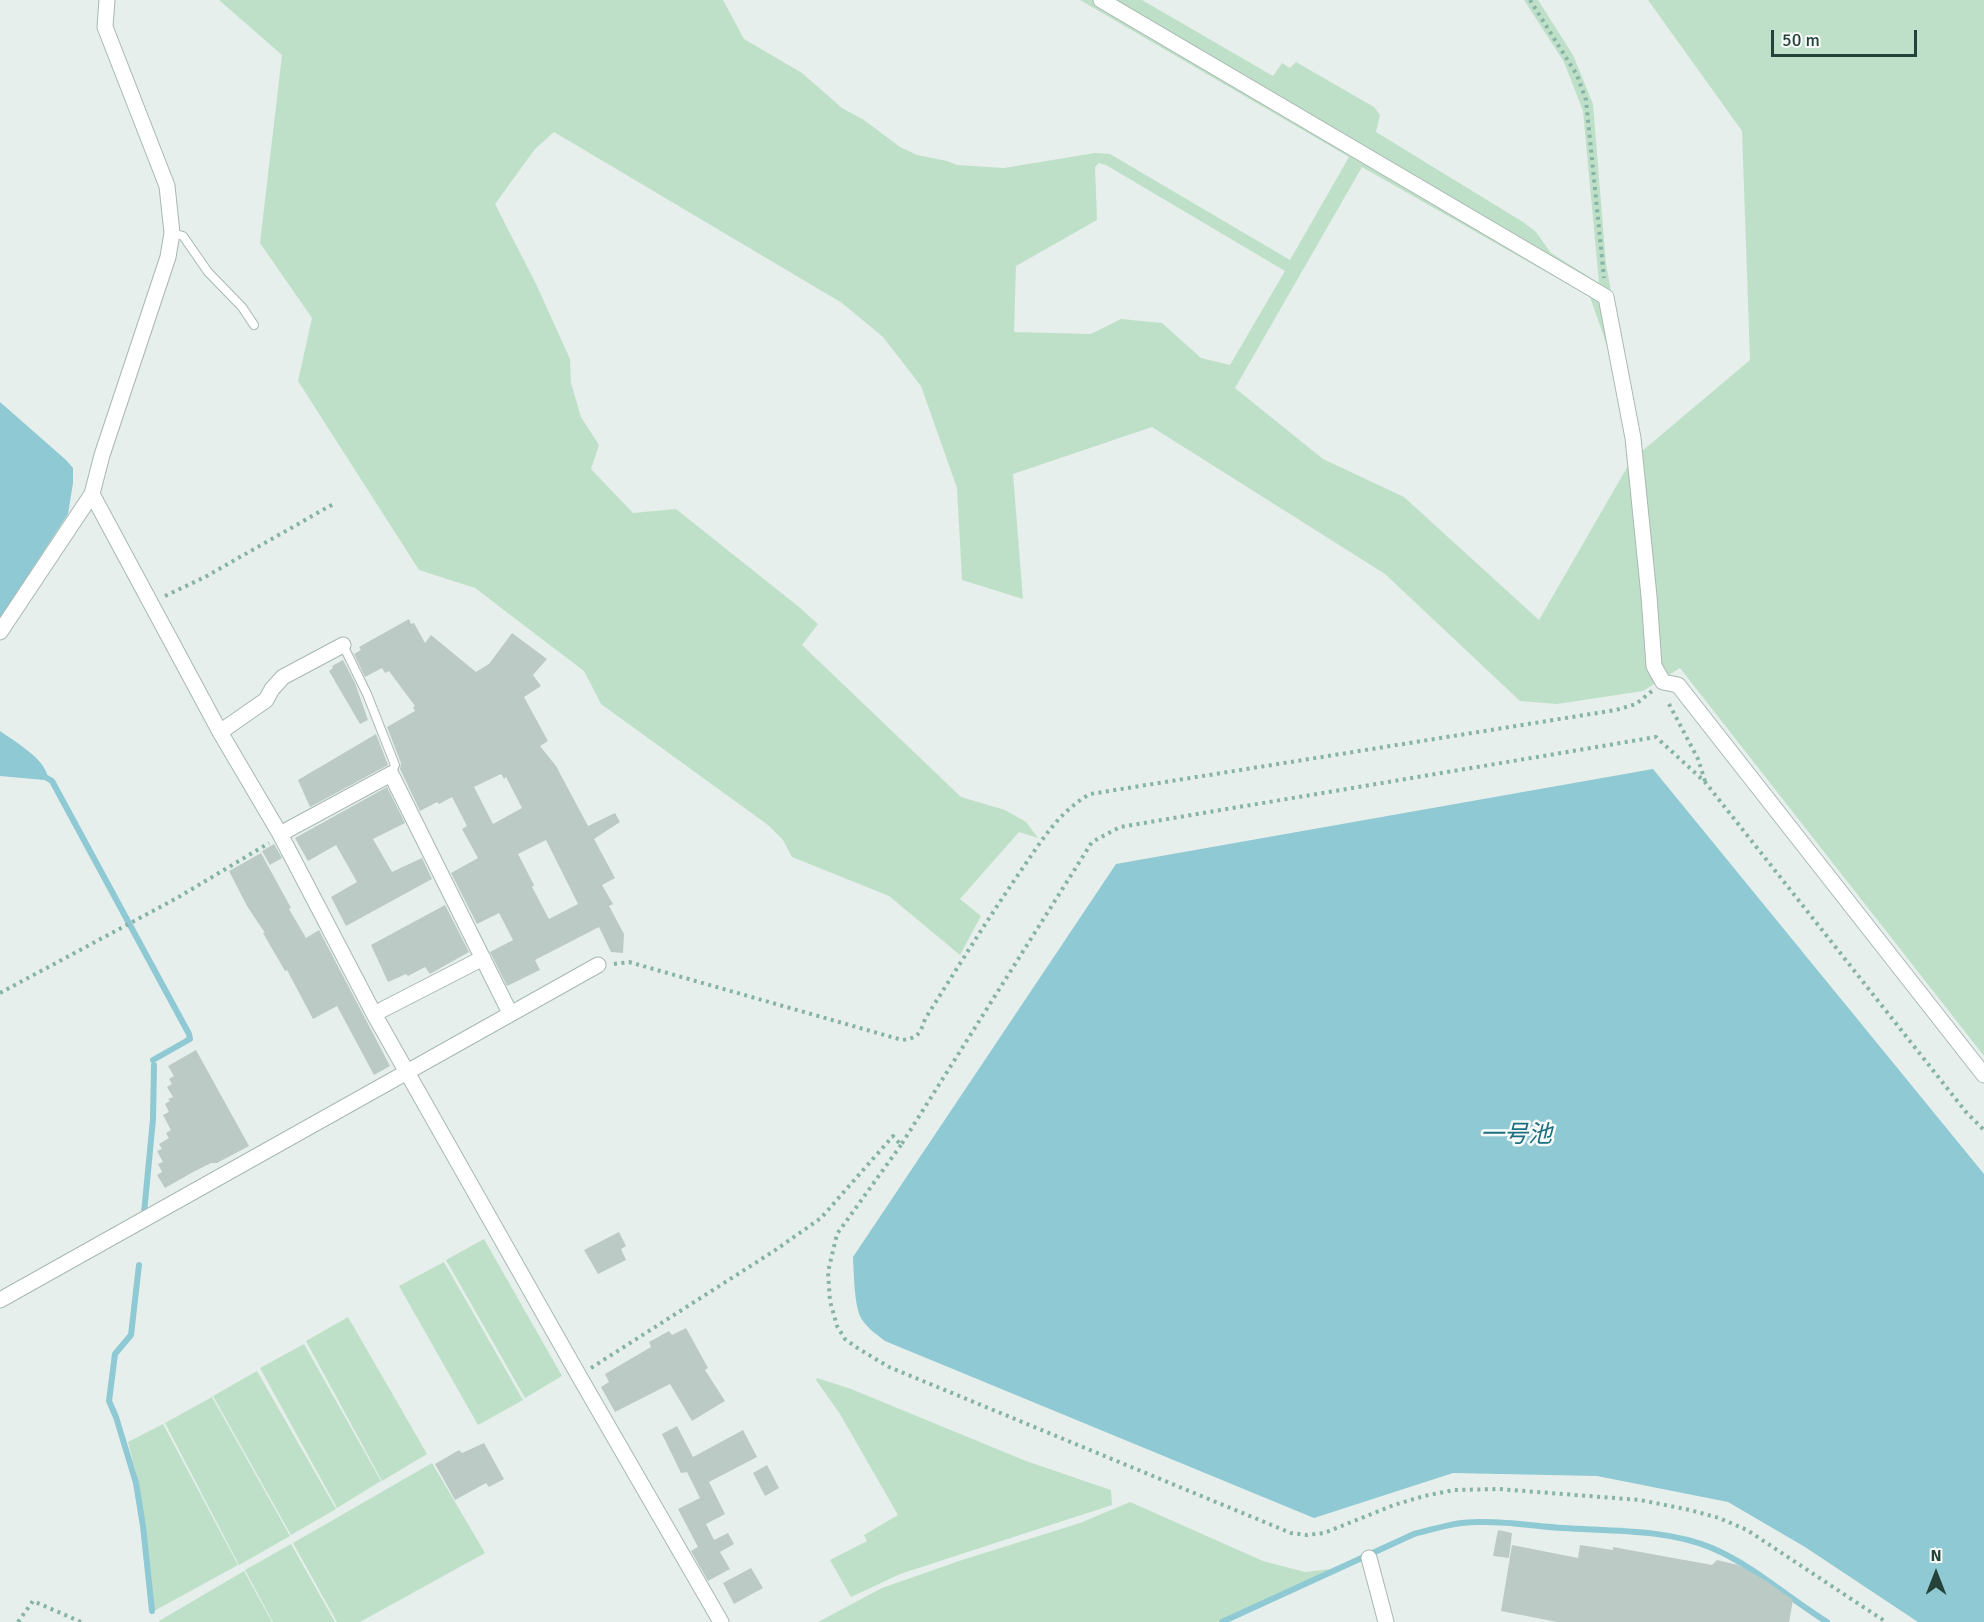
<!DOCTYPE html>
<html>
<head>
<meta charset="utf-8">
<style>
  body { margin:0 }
  #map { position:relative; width:1984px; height:1622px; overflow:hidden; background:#e6efeb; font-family:Signika,sans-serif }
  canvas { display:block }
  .north { position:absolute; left:1906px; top:1544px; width:60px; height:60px; -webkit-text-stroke:4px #f7fbf9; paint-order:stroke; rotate:0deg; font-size:16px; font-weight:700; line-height:24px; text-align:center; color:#24423a }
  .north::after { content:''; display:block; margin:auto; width:21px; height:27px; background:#24423a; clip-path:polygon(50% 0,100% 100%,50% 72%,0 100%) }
  .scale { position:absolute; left:1771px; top:30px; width:146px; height:27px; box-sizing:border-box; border:3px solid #24423a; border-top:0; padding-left:8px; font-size:18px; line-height:21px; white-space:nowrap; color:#24423a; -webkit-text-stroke:4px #f7fbf9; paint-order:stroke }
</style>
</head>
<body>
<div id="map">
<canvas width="1984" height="1622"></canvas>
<div class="north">N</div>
<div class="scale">50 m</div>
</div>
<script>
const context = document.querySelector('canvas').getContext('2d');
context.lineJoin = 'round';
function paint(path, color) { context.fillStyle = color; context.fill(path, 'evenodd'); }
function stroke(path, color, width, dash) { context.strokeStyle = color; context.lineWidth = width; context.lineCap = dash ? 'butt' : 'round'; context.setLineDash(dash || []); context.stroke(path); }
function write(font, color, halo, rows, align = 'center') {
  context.font = font + ' Signika,"Noto Sans JP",sans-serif'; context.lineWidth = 5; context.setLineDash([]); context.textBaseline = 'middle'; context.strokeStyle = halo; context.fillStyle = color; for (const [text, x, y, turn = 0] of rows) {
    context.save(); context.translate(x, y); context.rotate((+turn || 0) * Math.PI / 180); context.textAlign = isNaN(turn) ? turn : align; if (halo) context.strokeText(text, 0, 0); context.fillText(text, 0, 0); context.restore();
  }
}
paint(new Path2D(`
  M219,0h504l21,39 58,34 40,35 22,12 36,27 17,8 30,6 10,4 47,3 91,-15 15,1 180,106 59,-103 -269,-157h62l131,76 9,-13 8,5 6,-6 78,45 6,8 -4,17 147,90 13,10 15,21 48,30 -16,-172 -19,-49 -40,-62h14l35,55 20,49 13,160 35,188 109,-92 -8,-229 -94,-131h336v1056l-304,-388 -37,23 -86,13 -37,-3 -135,-127 -233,-147 -139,47 10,125 -61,-19 -5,-92 -36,-102 -38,-49 -41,-34 -288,-171 -19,17 -40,55 41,80 34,75 1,24 10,34 18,28 -8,24 42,44 43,-4 123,98 19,17 -16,21 159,152 44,13 21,12 12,16 -19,-6 -59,67 21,17 -21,39 -71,-59 -97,-39 -9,-17 -15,-15 -167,-121 -17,-33 -109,-83 -56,-18 -121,-189 14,-63 -52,-75 22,-188zM1099,163l7,2 179,106 -55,94 -29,-7 -39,-35 -41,-4 -30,15 -77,-2 2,-66 81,-46 -2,-53zM1362,167l228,130 28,80 11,87 -90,156 -135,-123 -81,-38 -88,-71z
  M484,1239l78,137 -37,22 -79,-138z
  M444,1262l79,138 -45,25 -79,-139z
  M348,1317l79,137 -45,27 -76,-140z
  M304,1344l77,137 -44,27 -77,-140z
  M257,1371l79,138 -45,26 -78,-139z
  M817,1378l34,11 175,72 85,29 1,15 -212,69 -49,23 -21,-37 37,-19 -3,-6 34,-20 -58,-101 -24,-34z
  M212,1397l78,139 -51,29 -74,-142z
  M163,1424l75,141 -84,46 -16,-129 -10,-40z
  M432,1463l53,90 -125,69h-23l-44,-79z
  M1130,1502l133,59 42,11 26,-3 -45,22 -69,31h-399l64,-34 80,-28 118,-37z
  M291,1544l44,78h-62l-28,-52z
  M244,1571l28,51h-113v-1z`), '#bfe0c8');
paint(new Path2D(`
  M0,402l66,58 7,8v15l-5,31 -68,104z
  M0,731c14,10 42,26 47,43l-3,6 -44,-4z
  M1653,769l331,405v448h-66l-113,-75 -77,-45 -131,-26 -144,-3 -139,45 -429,-177c-9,-7 -18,-13 -24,-23 -7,-14 -7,-44 -8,-61l263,-393z`), '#8ec9d4');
stroke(new Path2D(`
  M40,774l12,7 137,253 1,5 -37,21
  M144,1213l9,-94 1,-54
  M139,1265l-8,70 -16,19 -6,47 7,16 20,66 7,43 9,85
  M1222,1622l192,-88c20,-5 41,-12 63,-12 28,-1 58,4 86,6 48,3 104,1 149,20 42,18 76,50 115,74`), '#8ec9d4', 6);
paint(new Path2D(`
  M409,619l2,5 3,-1 11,20 6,-8 45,37 13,-8 23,-31 35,26 -14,16 8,11 -17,11 24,44 -8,5 16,20 32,60 27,-13 5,9 -26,17 21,39 -13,7 11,19 -4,2 15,28 -1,19 -12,-1 -12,-25 -64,33 5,10 -33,16 -17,-34 23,-12 -14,-27 -22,11 -26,-51 27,-15 -16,-29 5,-3 -15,-29 -13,7 -2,-2 -17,9 -20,-42 1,-6 -14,-36 28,-16 -2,-4 2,-1 -26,-35 -4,2 -3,-5 -17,9 -11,-23 7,-4 -2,-3zM501,774l3,5 2,-2 16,31 -29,16 -19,-37zM546,840l32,64 -29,15 -17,-32 2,-2 -16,-31z
  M343,660l12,23 13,37 -8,4 -31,-53 4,-3 -1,-2z
  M376,734l12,31 -78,42 -12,-27z
  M387,787l18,36 -32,16 19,33 30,-14 10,21 -86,47 -15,-29 26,-15 -21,-37 -28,16 -13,-23z
  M274,844l8,14 -12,7 -8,-14z
  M261,853l30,55 -2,1 17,29 13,-8 71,136 -16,9 -37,-69 -24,13 -26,-49 -2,1 -22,-38h2l-18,-27 -18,-35z
  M445,905l24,47 -39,22 -5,-7 -17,9 -2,-2 -18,8 -17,-37z
  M196,1050l53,96 -32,17h-6l-18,9 -28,16 -8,-13 5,-3 -4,-8 5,-2 -6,-11 5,-2 -3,-5 10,-6 -3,-5 5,-3 -8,-15 6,-3 -4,-8 5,-3 -2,-2 5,-2 -6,-10 5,-3 -3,-5 5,-3 -6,-10z
  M619,1232l7,14 -5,3 5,11 -28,14 -14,-24z
  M686,1328l22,40 -3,2 20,31 -33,20 -22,-37 -55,28 -14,-25 8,-5 -4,-8 46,-27 -2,-5 20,-11 3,4z
  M677,1426l16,31 50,-27 14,27 -48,25 16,32 -19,10 8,16 14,-7 6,11 -14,8 10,17 -22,12 -17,-30 7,-4 -20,-38 22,-11 -13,-26 -6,1 -19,-39z
  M484,1443l20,36 -15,8 -3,-4 -31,17 -20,-36 24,-14 3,3z
  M767,1465l12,23 -14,8 -12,-23z
  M1498,1530l14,3 -3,25 -16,-2z
  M1512,1545l66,13 2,-13 33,5v-3l99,18 5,-5 21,5 27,15 28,20 -4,22h-232l-56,-11z
  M751,1568l12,20 -29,16 -11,-21z`), '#bbcac4');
const service = new Path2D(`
  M172,233l11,3 25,36 34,35 12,18
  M343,645l24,49 28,71 -4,9`);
const minor = new Path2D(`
  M1101,0l505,297 27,141 16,158 5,70 9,16 15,3 306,390
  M92,494l128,238 60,102 94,180 205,362 142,246
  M0,632l92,-138 10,-39 66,-198 4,-24 -5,-47 -62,-159 2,-27
  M220,732l46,-32 6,-11 11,-12 60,-32
  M280,834l111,-60 119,239
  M374,1014l109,-56
  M0,1300l598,-335
  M1369,1558l17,64`);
stroke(service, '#a8b8b2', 10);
stroke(minor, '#a8b8b2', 17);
stroke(new Path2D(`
  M1530,0l47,75 9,25 18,178
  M165,596l40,-19 130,-74
  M1669,704l29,55 7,22
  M614,964l15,-2 273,78c16,-2 18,-6 23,-21 31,-49 62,-99 95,-147 21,-30 37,-59 70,-78l526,-84 20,-6 16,-13
  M0,993l177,-95 92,-55
  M901,1145l-64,89 -9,38 2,29 7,25 8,13 14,10 30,18 402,166 16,2 17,-2 70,-28 30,-9 30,-6 45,-1 141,11 50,10 29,8 28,12 139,92
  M591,1368l183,-117 47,-33 72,-82 8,9 191,-303 28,-15 536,-90 49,45 261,330 18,18
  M18,1622l15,-21 48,21`), '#86b3a5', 4, [3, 4.5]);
stroke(service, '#fff', 8);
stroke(minor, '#fff', 15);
write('italic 24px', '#1c6f80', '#f7fbf9', [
  ["一号池",1516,1136]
]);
</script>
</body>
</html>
